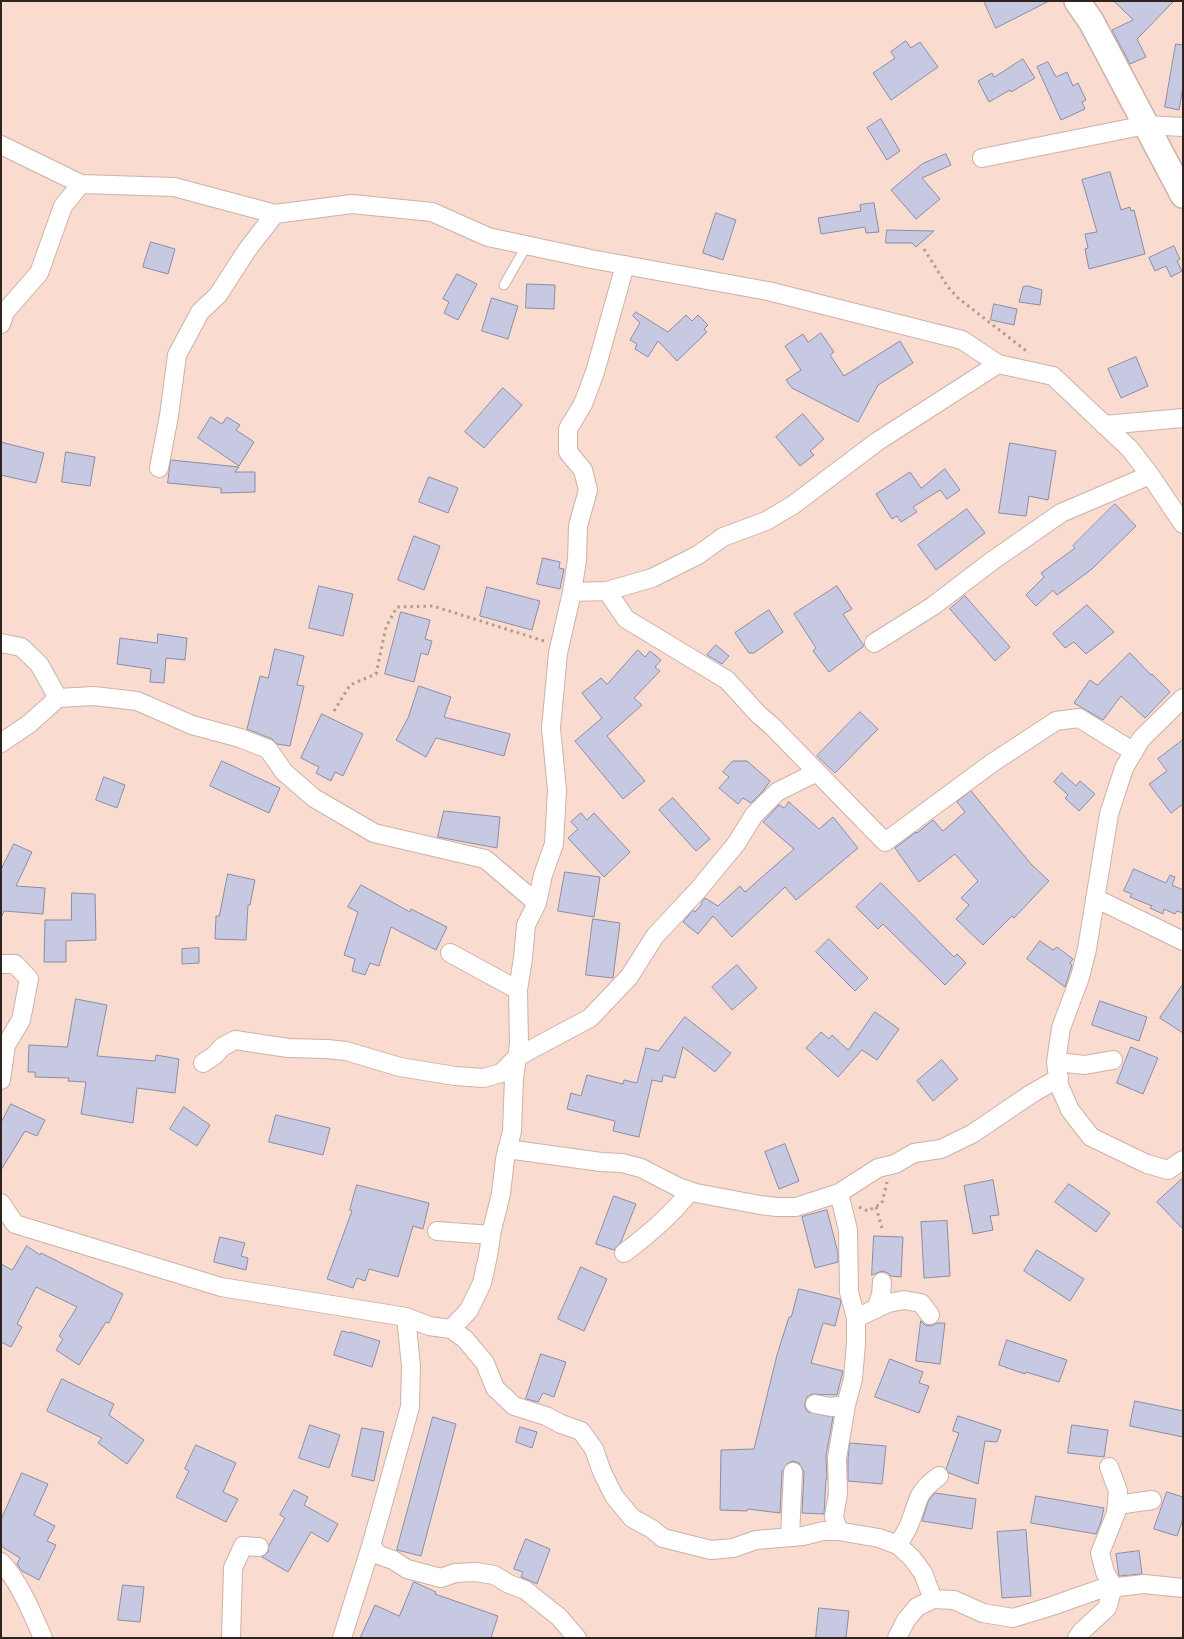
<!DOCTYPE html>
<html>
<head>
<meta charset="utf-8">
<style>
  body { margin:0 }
  #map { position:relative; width:1184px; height:1639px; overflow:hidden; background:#f9dbd0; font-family:Rubik,sans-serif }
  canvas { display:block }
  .frame { position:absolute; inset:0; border:2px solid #2e231f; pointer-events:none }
</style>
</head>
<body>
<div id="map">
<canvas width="1184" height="1639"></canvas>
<div class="frame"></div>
</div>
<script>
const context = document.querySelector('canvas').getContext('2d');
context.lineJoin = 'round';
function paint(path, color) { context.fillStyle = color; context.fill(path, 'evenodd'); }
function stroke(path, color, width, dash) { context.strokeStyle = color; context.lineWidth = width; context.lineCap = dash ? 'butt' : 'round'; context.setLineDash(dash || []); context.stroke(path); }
const building = new Path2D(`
  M984,1h65l-53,27z
  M1114,1h60l-37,38 9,18 -16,7 -18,-34 21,-10z
  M906,41l5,7 9,-6 18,25 -47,33 -18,-27 22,-15 -4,-6z
  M1176,44l7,1v42l-4,23 -14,-3z
  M1023,59l12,19 -24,14 -1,-2 -21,12 -11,-21 14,-8 2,4z
  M1048,62l8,15 11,-5 6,14 5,-3 8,17 -4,2 3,7 -24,11 -24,-53z
  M881,119l19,32 -13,9 -20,-32z
  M946,154l5,11 -29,13 18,21 -24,20 -25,-29 31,-26z
  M1110,172l11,38 9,-3 1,4 3,-1 11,44 -56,15 -4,-20 3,-1 -3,-14 12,-2 -15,-52z
  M874,203l5,29 -13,1 -1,-6 -44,7 -3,-16 43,-7 -1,-6z
  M716,213l20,7 -13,40 -20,-7z
  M887,230l47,1 -18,16 -4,-4h-26z
  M151,242l24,7 -7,25 -25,-7z
  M1174,246l6,13 -3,2 5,10 -11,6 -5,-11 -11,5 -6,-13z
  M457,274l20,10 -19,36 -14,-7 5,-11 -6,-3z
  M527,284l28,1 -1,24 -28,-1z
  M1028,286l14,4 -2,15 -21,-3 4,-15z
  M492,298l26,8 -10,33 -26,-8z
  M994,304l23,5 -3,16 -23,-5z
  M636,312l32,20 18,-17 6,6 6,-6 10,10 -4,4 3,3 -30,29 -19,-20 -10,16 -13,-8 2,-5 -7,-4 10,-17 -7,-7z
  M821,333l13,19 -4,3 14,21 56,-35 13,22 -35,22 -20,37 -66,-34 -6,-8 15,-10 -16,-24 18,-12 5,8z
  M1136,357l12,29 -27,12 -13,-29z
  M503,388l19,17 -38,43 -19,-16z
  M803,414l21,25 -14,12 4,4 -14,11 -24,-29z
  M211,417l11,7 5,-7 13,8 -4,5 18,12 -15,24 -41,-28z
  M1,442l43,11 -8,30 -35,-8z
  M1010,443l46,8 -8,49 -19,-4 -3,20 -27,-3z
  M66,452l29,5 -5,29 -28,-4z
  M171,460l68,7 -4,5h20v20l-34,1v-5l-53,-5z
  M945,469l15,21 -13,9 -7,-9 -27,17 4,5 -16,10 -4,-6 -5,3 -16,-25 34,-22 11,16z
  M429,477l29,11 -10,25 -29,-11z
  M1115,504l21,22 -44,43 -35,26 -4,-5 -17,16 -10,-11 18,-18 -3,-4 34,-25 -2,-2z
  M967,509l18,24 -49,37 -18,-25z
  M414,536l26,10 -16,44 -26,-10z
  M543,558l17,4 -1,6 5,1 -4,20 -23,-5z
  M319,586l34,8 -10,42 -34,-8z
  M837,586l15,23 -9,5 21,32 -35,26 -16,-21 3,-3 -22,-34z
  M487,587l53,14 -8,29 -52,-14z
  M965,596l45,51 -15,14 -45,-52z
  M1087,605l27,27 -28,22 -12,-12 -9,6 -12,-14z
  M769,610l14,22 -29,21h-5l-14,-20z
  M401,612l29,8 -5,19 7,2 -4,14 -7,-2 -7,29 -29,-8z
  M158,634l29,4 -2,22 -19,-2 -2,25 -14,-1 1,-13 -34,-5 3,-26 37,5z
  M716,645l13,11 -7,8 -15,-9z
  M275,649l29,7 -7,29 7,1 -14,60 -13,-2 -5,-5 -25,-10 13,-53 8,2z
  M638,650l7,7 5,-6 11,9 -6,7 5,4 -26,27 8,7 -35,31 38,45 -22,18 -48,-58 27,-23 -20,-25 19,-15 6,6z
  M1130,653l21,22 1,-1 18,18 -25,26 -24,-22 -18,24 -29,-17 16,-23 7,5z
  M419,686l32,11 -7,20 66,17 -6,22 -68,-18 -10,19 -30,-17 12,-22z
  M860,712l18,17 -43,44 -18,-17z
  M322,714l41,20 -20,42 -8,-4 -4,9 -15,-8 3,-6 -18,-9z
  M1183,740v64l-12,9 -22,-29 18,-13 -9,-12z
  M222,761l58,27 -11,25 -59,-27z
  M733,761h14l23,20 -7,10 -12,12 -8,-5 -5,6 -19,-16 10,-11 -6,-5z
  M1062,773l14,13 4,-5 15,13 -16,17 -14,-13 3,-3 -14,-13z
  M104,777l21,8 -8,23 -21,-8z
  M971,791l60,73 18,17 -35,37 -2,-2 -29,29 -27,-26 13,-14 -8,-7 17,-17 -23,-27 -36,28 -24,-34 21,-16 1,1 16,-13 10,11 22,-19 -8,-10z
  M673,798l37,41 -14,12 -37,-41z
  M789,802l30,27 14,-12 25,31 -62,52 -11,-13 -53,50 -19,-21 -15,18 -15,-12 10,-12 2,2 7,-8 -1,-1 4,-5 13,8 22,-20 5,6 49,-43 -31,-27 16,-17 5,3z
  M444,811l56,6 -3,31 -59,-11z
  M581,813l6,7 7,-7 36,39 -26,25 -36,-39 10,-9 -7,-7z
  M14,844l18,8 -16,34 29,2 -2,26 -39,-3 -3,7v-48z
  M1134,869l32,14 4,-8 5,2 -3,8 11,5v23l-6,-2 -2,3 -11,-5 -1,5 -13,-6 2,-2 -22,-9 2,-3 -8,-3z
  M565,872l35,5 -6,40 -36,-6z
  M228,874l27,6 -5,25h-2l-2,35 -31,-1 1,-23h3z
  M881,883l73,74 3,-3 9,9 -21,22 -62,-61 -5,5 -22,-22z
  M361,885l49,27 1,-3 36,18 -11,23 -45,-23 -12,39 -9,-3 -5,12 -13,-4 3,-12 -11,-4 14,-43 -10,-5z
  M72,893l23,1 1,46 -30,1v21h-22l1,-42h26z
  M593,919l27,4 -7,55 -27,-3z
  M829,939l39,39 -13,13 -39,-39z
  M1040,941l13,9 4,-3 16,12 -3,4 2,2 -7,22 -38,-28z
  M199,948v15l-17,1v-15z
  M737,965l20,23 -25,22 -20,-23z
  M1183,984v49l-23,-15z
  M76,999l31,6 -10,51 58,5 1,-6 23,4 -4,34 -38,-5 -4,35 -52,-9 5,-32 -18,-1 1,-3 -34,-1v-5h-7l1,-27 38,2z
  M1100,1001l47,16 -8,24 -47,-16z
  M875,1012l24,17 -22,31 -15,-10 -24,27 -32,-29 15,-16 8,7 3,-4 16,15z
  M685,1017l46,36 -16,19 -32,-25 -8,31 -12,-3 -1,7 -10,-2 -13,57 -26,-6 2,-10 -48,-12 4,-16 10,3 6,-21 36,9 1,-4 13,3 9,-35 12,3z
  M1131,1047l27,11 -15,36 -26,-11z
  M942,1060l16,19 -25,22 -16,-20z
  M11,1104l34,16 -8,16 -12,-5 -24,39v-47z
  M184,1107l26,18 -13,21 -27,-17z
  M276,1115l54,13 -7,27 -54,-13z
  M785,1144l14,37 -20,8 -14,-37z
  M1183,1178v51l-26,-27z
  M993,1180l6,35 -9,1 3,14 -20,4 -9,-48z
  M1069,1184l41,29 -14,19 -41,-30z
  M357,1185l72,18 -6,26 -10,-3 -15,51 -29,-8 -4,12 -8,-3 -4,10 -26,-9 25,-68 -2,-1z
  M614,1196l22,8 -15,38 -7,8 -18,-6z
  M827,1210l11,43v9l-23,6 -13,-51z
  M947,1221l3,55 -26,2 -3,-56z
  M874,1236l29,1 -2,40 -10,-1 -3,-3 -6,-2 -10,4z
  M220,1237l25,6 -4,13 7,2 -2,12 -32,-8z
  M27,1246l13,9 1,-2 82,41 -14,29 -3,-1 -27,43 -23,-15 7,-11 -4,-3 18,-29 -41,-20 -19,37 5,3 -11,20 -10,-5v-78l11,6z
  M1037,1250l47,29 -14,22 -46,-30z
  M581,1267l26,12 -23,52 -26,-12z
  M799,1289l41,10 1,3 -6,24 -12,-3 -12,40 32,8 -6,24 -25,-1 -5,3 -2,6v5l3,4 25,5 -7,39 1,23h-1l-2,35 -22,-1 2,-41 -5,-9 -6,-2 -5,2 -6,8 -2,42 -32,-4 -1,2 -27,-1 1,-60 33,-1 23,-94 12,-38h2z
  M921,1321l4,4 6,1 6,-3h8l-5,41 -24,-3z
  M342,1331l8,2v-1l30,9 -8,26 -38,-12z
  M1007,1340l60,20 -8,22 -33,-10 -1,2 -26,-9z
  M541,1354l25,8 -12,35 -11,-4 -5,9 -12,-3z
  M890,1359l33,13 -4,11 10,3 -10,27 -44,-16z
  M62,1379l52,25 -5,11 35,25 -17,24 -29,-21 4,-5 -55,-27z
  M1135,1401l48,10v26l-53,-11z
  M958,1416l43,14 -4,12 -12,-1 -7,43 -29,-11 -3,-4 13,-36 -6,-2z
  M433,1417l23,7 -35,132 -24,-6z
  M310,1425l30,10 -11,33 -30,-10z
  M1072,1425l36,5 -4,27 -36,-4z
  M520,1427l17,5 -5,16 -16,-6z
  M362,1428l22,4 -10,49 -22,-5z
  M850,1443l36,3 -4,38 -34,-3v-22z
  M196,1445l40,18 -13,29 15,7 -12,23 -50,-25 13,-26 -4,-2z
  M22,1473l26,11 -14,31 21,11 -8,15 9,4 -17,35 -17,-9 -5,-7 3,-6 -19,-12v-26z
  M294,1490l14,7 -4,8 34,19 -10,18 -17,-10 -23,40 -26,-15 6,-5 1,-7 16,-27 -5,-3z
  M1167,1492l16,5v22l-6,17 -23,-7z
  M935,1493l41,6 -4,30 -50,-8 6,-19z
  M1036,1496l68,12 -3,14 -5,12 -65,-11z
  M1026,1530l5,66 -29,2 -5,-66z
  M526,1539l24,10 -13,35 -16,-7 2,-5 -9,-3z
  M1139,1551l3,23 -23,2 -3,-22z
  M414,1582l22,10 -1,2 63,22 -7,22h-131l15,-33 24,11z
  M123,1585l21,2 -4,35 -22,-2z
  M819,1608l30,3 -3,27h-30z`);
paint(building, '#c7c9e3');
stroke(building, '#8a8da5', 1);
const lane = new Path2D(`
  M504,285l23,-40`);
const street = new Path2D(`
  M1,145l80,39 93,3 101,27 77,-10 80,8 56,25 103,22 177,32 194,49 36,24 55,12 77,73 20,26 33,49
  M982,158l164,-33 37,2
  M1,324l4,-12 34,-39 24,-67 18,-22
  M1104,425l79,-7
  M159,468l10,-52 8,-61 23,-43 18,-17 29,-45 28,-36
  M607,591l19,28 101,61 32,35 13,11 113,116 107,-79 64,-42 23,-3 55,34
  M572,592l35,-1 45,-13 46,-23 25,-18 43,-16 27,-16 85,-64 120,-77
  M1,643l20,4 18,17 19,34
  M874,643l59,-37 59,-45 69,-48 89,-38
  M1183,698l-42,41 -17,29 -15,46 -22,135 -7,28 -19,51 -5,34 3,23 11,25 21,27 56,27 21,6 15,-10
  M1,743l28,-19 29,-26 36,-2 43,5 55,24 48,13 28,11 16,23 30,26 60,35 111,26 52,44
  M1095,898l88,43
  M450,953l68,37
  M1,964h14l14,15 -8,41 -15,25 -5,35
  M1056,1062l29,3 28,-5
  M203,1063l12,-8 7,-8 13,-7 53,8 39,1 19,2 54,16 55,9 29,2 17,-5 16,-16 73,-39 39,-41 26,-41 43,-46 38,-46 18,-29 23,-23 40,-20
  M507,1149l94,13 21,1 19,5 37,19 18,6 64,12 17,2h19l43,-14 39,-25 17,-4 19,-11 27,-4 31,-15 59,-40 28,-16
  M1,1203l14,21 206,63 185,30 5,49 -1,41 -39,139 -29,92
  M437,1231l54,4
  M624,1253c24,-18 48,-38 66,-62
  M876,1309l5,-14 1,-13
  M406,1317l23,9 22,3 18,-19 13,-27 6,-27 4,-26 9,-36 4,-35 7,-28 2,-53 5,-34 -1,-54 5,-32 3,-33 11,-22 6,-28 11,-31 3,-54 -6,-62 7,-75 14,-61 5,-32 1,-34 10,-36 -5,-20 -15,-18v-23l15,-25 12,-32 30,-107
  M856,1318l32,-15 16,-3 17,3 9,12
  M451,1329l14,10 20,24 10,25 19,18 32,10 15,8 20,7 13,18 8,23 12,24 18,22 20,11 11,9 48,12 22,-2 23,-8 47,-4 20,-5h15l41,7 19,7 14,13 11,15 10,26
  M815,1404l16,3 15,-2
  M1117,1505l35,-5
  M838,1531l-4,-15 4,-22 -1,-36 9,-53 7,-26 3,-36v-25l-7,-26 -1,-62 -9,-37
  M790,1537l3,-65
  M898,1545c3,-6 8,-13 11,-20 11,-26 5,-30 30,-49
  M371,1546l8,9 14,5 14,9 34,9 14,-5 21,-1 18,3 15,9 16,6 34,27 18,21
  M1,1562c17,17 32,53 42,76
  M231,1638l2,-70 10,-22 16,1
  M897,1638l9,-18 11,-13 16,-8 21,1 29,13 30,5 39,-12 48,-17 44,-5 39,4
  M1077,1638l5,-7 25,-23 6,-21 -8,-15 -5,-19 16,-40 2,-22 -9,-24`);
const secondary = new Path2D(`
  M1077,1l14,20 92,174`);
stroke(lane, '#ceb1a7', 11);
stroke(street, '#ceb1a7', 20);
stroke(secondary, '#ceb1a7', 28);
stroke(new Path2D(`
  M924,249l24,38 10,11 71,55
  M334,711l16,-26 26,-11 10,-47 11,-20 36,-1 111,35
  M859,1207l9,4 14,-8 5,-21
  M876,1207l6,21`), '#b29b92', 3, [2.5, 4]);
stroke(lane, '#fff', 9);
stroke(street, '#fff', 18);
stroke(secondary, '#fff', 25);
</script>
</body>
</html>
